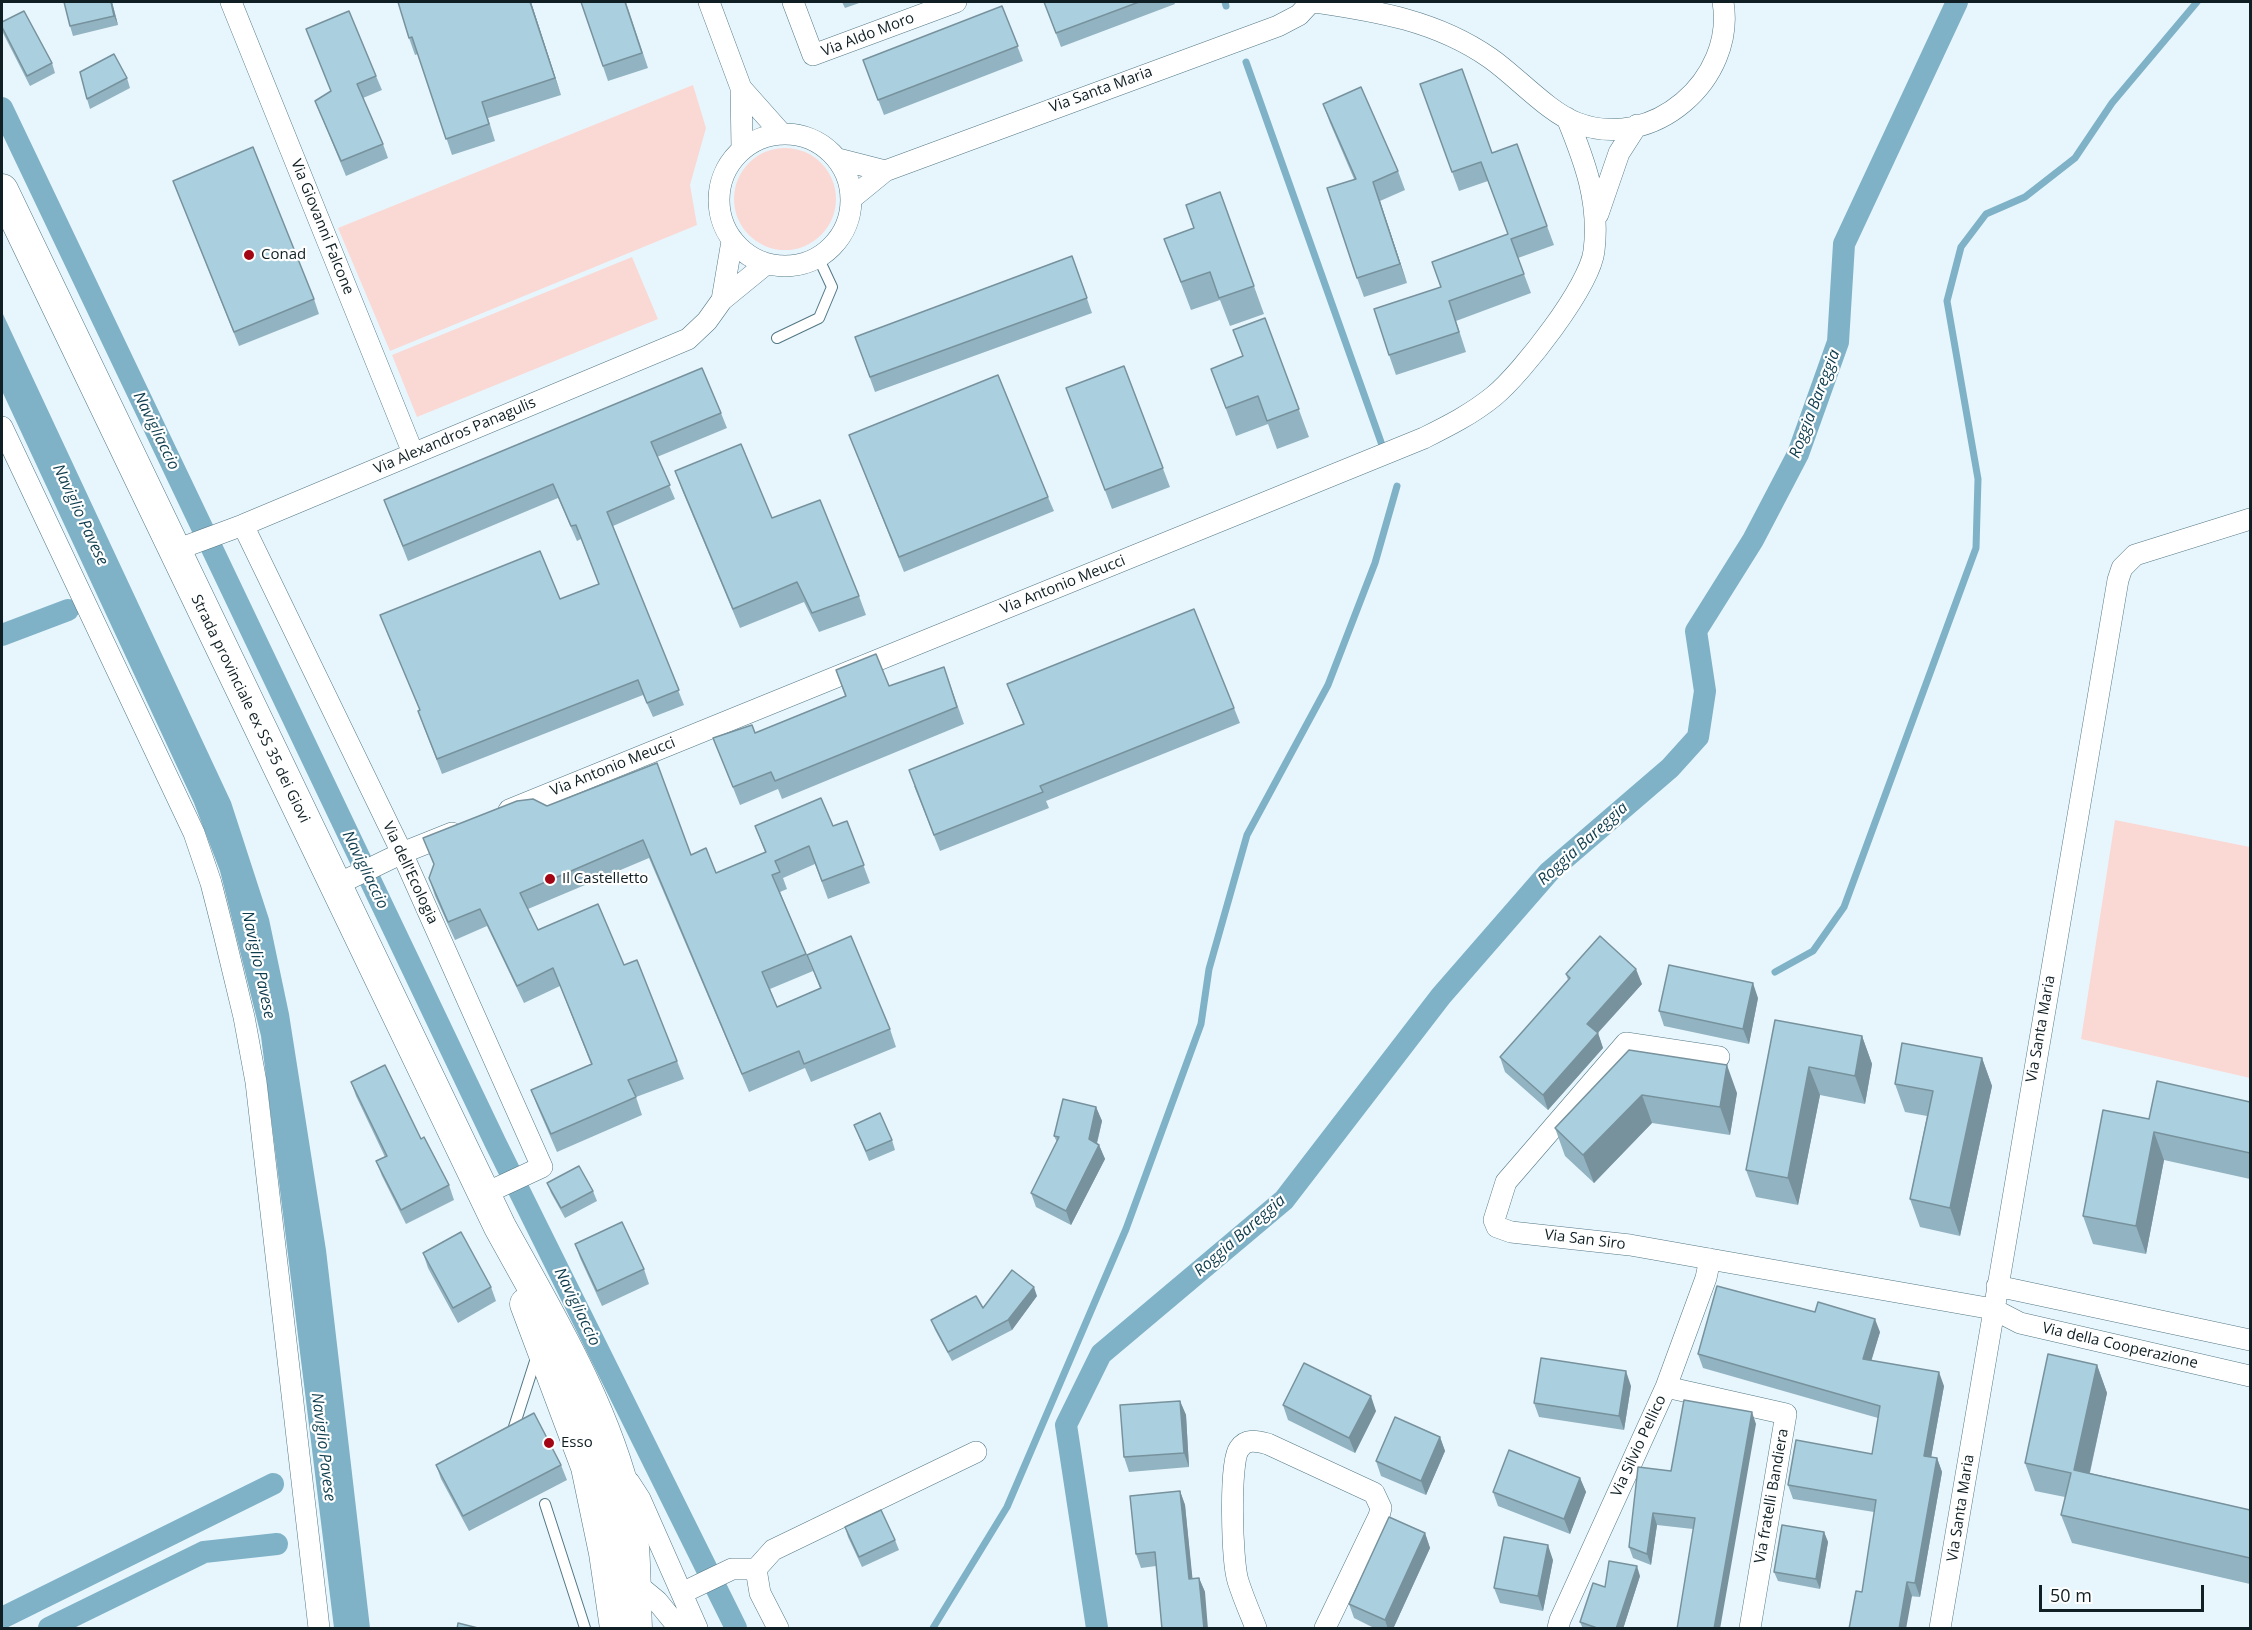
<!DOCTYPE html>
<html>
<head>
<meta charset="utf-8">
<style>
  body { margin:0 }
  #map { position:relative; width:2252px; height:1630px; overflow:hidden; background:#e7f6fd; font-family:"Open Sans",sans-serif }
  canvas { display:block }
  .frame { position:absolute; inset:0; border:3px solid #101f24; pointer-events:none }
  .scale { position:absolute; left:2039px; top:1585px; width:165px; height:27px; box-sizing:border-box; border:3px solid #101f24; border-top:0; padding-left:8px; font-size:18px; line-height:21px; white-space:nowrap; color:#101f24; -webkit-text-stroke:4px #fff; paint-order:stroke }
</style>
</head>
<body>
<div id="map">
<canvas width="2252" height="1630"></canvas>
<div class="frame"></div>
<div class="scale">50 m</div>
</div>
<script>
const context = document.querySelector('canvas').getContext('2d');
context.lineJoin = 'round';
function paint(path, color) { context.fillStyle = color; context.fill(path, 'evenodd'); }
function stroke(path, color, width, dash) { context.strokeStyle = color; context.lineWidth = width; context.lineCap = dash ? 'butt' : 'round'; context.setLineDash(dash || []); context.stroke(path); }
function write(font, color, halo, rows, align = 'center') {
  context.font = font + ' "Open Sans",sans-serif'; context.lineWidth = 4.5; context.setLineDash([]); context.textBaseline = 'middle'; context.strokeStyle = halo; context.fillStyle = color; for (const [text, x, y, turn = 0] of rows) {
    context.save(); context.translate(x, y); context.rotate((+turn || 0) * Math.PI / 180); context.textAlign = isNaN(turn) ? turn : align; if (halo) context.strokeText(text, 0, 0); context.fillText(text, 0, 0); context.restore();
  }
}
paint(new Path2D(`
  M693,85l13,43 -16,57 7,40 -307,126 -52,-123z
  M734 199a51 51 0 1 1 102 0a51 51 0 1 1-102 0Z
  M632,257l26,62 -241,98 -25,-62z
  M2115,820l135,27v231l-169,-39z`), '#fad9d5');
paint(new Path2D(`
  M2,312l229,490 38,117 20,95 37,236 44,378h-36l-73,-592 -41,-165 -26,-68 -192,-412z`), '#7fb2c7');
stroke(new Path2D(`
  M1225,2l1,4
  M1246,62l136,383
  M1775,972l38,-21 31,-44 132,-359 2,-69 -31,-178 14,-54 25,-33 39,-17 50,-39 37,-55 85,-101
  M933,1628l74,-121 119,-278 75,-205 8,-55 38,-134 81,-150 47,-122 22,-77`), '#7fb2c7', 7);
stroke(new Path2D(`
  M2,108l494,1036 240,484
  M2,635l66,-25
  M2,1618l271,-134
  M49,1628l155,-76 73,-8
  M1097,1628l-31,-203 35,-71 183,-154 157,-204 108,-124 121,-104 28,-31 7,-46 -9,-60 57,-91 45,-86 40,-112 6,-98 113,-242`), '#7fb2c7', 22);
const lane = new Path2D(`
  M777,338l42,-20 13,-31 -14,-30
  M512,1433l25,-78
  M545,1504l40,124`);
const street = new Path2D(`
  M231,2l182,451
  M709,2l32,86 1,60
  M793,2l20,53 143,-53
  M1315,2c62,9 122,19 175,56 26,18 59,55 87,65 76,29 159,-44 146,-121
  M741,88l40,45
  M719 200a66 66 0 1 1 132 0a66 66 0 1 1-132 0Z
  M838,159l47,12
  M852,198l33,-27 393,-145 21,-11 12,-13
  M1598,214l21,-61 18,-28
  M722,300l10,-59
  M2,427l192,406 17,50 13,51 20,83 12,65 63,546
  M243,525l159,328 140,314 -58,27
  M173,551l70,-26 445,-186 19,-18 15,-21 44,-36
  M509,810l915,-372c24,-12 48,-24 70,-42 28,-23 96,-110 100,-145 6,-49 -9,-89 -27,-133
  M336,885l66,-32 50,-20
  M1719,1057l-93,-14 -120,139 -12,38 3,7 14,5 119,13 363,64 27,14 230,53
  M1997,1286l253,54
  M1666,1387l120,27 -36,214
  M629,1482l11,17 57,129
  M628,1577l29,24 22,27
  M682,1593l50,-24h24
  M778,1628l-18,-35 -4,-24 17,-19 203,-98
  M1256,1628c-6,-15 -13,-31 -18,-47 -6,-19 -9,-118 1,-132 7,-11 18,-8 29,-5l106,49 7,15 -2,8 -54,112
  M1558,1628l2,-8 106,-233 40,-109 4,-19
  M1940,1628l178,-1048 4,-12 13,-13 115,-36`);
const primary = new Path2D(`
  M2,190l498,1037c48,87 105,181 127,278 9,39 7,84 9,123
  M526,1304l61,163 18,86 11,75`);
stroke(lane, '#537785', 12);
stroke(street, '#537785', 22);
stroke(primary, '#537785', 33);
stroke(lane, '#fff', 10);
stroke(street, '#fff', 21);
stroke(primary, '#fff', 32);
paint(new Path2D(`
  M112,2l6,23 -45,11 -3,-10z
  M398,2h133l30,93 -73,23 7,23 -43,14 -34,-101 -3,1 -6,-17z
  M581,2h45l22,66 -40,13z
  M842,2h20l-17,6z
  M1044,2h130l1,2 -114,43z
  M1002,6l21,55 -139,54 -21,-55z
  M2,22l50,41 3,10 -25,13 -27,-53 -1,-4z
  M306,29l70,47 6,14 -19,8 20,46 5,14 -42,18 -31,-75 16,-10z
  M127,78l3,10 -40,21 -3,-10z
  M1420,84l72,69 25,-9 37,101 -36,13 13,35 -75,28 10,31 -70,23 -7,-20 119,-121 -20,-53 -29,10z
  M1323,104l75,67 7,19 -25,11 27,82 -43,14 -7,-19 -3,-99 -24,-56z
  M173,181l141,118 5,15 -80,32z
  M1220,192l44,122 -34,12 -10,-26 -29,10 -27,-71 30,-11z
  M1072,256l20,57 -217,79 -20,-55z
  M1265,318l44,119 -32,12 -9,-25 -32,12 -25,-67 31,-12z
  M1124,366l46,121 -58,22 -46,-121z
  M721,413l6,15 -70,29 18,42 -62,27 71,179 -31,12 -10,-22 -201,79 -19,-49 -3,-15 -40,-95 180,-16 39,-15 -18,-45 -4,2 -19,-43 -150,63 -24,-61z
  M849,435l199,62 6,14 -150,61z
  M675,471l184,125 7,19 -47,17 -15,-30 -64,26 -58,-138z
  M944,667l20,57 -182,75 -4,-10 -38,16 -27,-67 42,-5 90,-37 -9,-26 53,16z
  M1007,684l227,24 6,15 -194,78 3,7 -109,43 -26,-65 109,-62z
  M547,806l144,49 25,18 49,-21 -10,-26h78l14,-5 23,62 -42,16 -13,-35 -32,14 4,11 -7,3 26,62 7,17 -43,18 7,18 43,-19 -13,-33 83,74 6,18 -85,35 -6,-14 -56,24 -100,-234 -121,51 10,21 86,35 53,96 7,18 -48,18 6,18 -85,37 -19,-44 -7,-18 60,-26 -31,-78 -36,17 -37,-77 -32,14 -20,-44 -6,-18 5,-13 -11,-27z
  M1566,974l76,10 -44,49 5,15 -55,62 -43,-38 -5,-15 68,-77z
  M1758,998l-9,46 -85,-18 -5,-15z
  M1775,1020l87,16 10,28 -7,40 -45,-9 -22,110 -42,-8 -10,-27z
  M1629,1050l108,43 -7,42 -78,-12 -58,60 -29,-27 -10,-28z
  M1982,1058l10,28 -32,150 -40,-9 -10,-28 17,-83 -22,-4 -10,-28z
  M351,1082l70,57 28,46 5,15 -48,24 -24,-48 -6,-15 9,-4 -29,-61z
  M2250,1102v77l-86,-19 -18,94 -53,-10 -10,-28 66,-97z
  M1096,1107l6,14 -5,23 2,1 6,14 -34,66 -35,-18 -5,-14 26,-51 -3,-6z
  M854,1125l38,15 3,10 -26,11z
  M547,1183l46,8 4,10 -32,17 -14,-25z
  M575,1244l69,25 5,15 -47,22 -22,-48z
  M423,1253l68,34 5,14 -38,22 -30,-55z
  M1037,1296l-25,34 -60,31 -17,-31 -4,-10z
  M1880,1332l-9,28 73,26 -13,71 6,1 5,14 -22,125 -58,-5 12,-80 -81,-13 -5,-14 84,-31 6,-36 -175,-50 -5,-14z
  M2097,1365l10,28 -17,80 160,37v74l-178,-41 -11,-28 4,-18 -30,-6 -10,-28z
  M1631,1386l-7,44 -85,-13 -5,-14z
  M1180,1401l6,14 3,52 -60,5 -5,-15z
  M1283,1405l93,6 -21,42 -67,-33z
  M1756,1424l-63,105 -36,-4 -6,40 -18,-7 -4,-11 42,-76z
  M1440,1437l5,14 -19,44 -45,-19 -5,-15z
  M436,1465h125l6,15 -98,51 -28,-52z
  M1580,1478l6,14 -16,42 -72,-28 -5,-14z
  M1180,1491l5,14 7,73h7l6,14 -49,-26 -15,2 -5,-14z
  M845,1527l50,13 4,10 -37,17 -14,-30z
  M1824,1532l4,10 -8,47 -42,-8 -4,-9z
  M1425,1533l5,15 -37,81h-17l-22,-11 -5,-14z
  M1553,1560l-10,51 -43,-8 -6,-15z
  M1640,1576l-17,53h-40l-3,-7 25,-35z`), '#92b3c1');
paint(new Path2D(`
  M111,2h1l6,23 -4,-9z
  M530,2h1l30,93 -6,-17z
  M1373,182l7,19 27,82 -7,-19z
  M1636,969l6,15 -49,54 -6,-14z
  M1753,983l5,15 -9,46 -6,-15z
  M1598,1033l5,15 -55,62 -5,-15z
  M1862,1036l10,28 -7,40 -10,-28z
  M1982,1058l10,28 -32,150 -10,-28z
  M1727,1065l10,28 -7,42 -10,-28z
  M1809,1067l11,28 -22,110 -10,-27z
  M1642,1095l10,28 -58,60 -11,-28z
  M1096,1107l6,14 -8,33 -5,-15z
  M2154,1132l10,28 -18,94 -10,-28z
  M1099,1145l6,14 -34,66 -5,-14z
  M1034,1287l3,9 -25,34 -4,-10z
  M1875,1319l5,13 -12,40 -5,-13z
  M2097,1365l10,28 -23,105 -10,-28z
  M1626,1371l5,15 -7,44 -5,-14z
  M1939,1372l5,14 -15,83 -5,-13z
  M1371,1396l5,15 -21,42 -6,-15z
  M1180,1401l6,14 3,52 -5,-14z
  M1752,1412l4,12 -36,205h-6z
  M1440,1437l5,14 -19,44 -5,-14z
  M1937,1458l5,14 -22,125 -5,-14z
  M1580,1478l6,14 -16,42 -6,-15z
  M1180,1491l5,14 9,88 -5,-14z
  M1653,1513l4,12 -6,40 -4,-11z
  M1824,1532l4,10 -8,47 -4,-10z
  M1425,1533l5,15 -37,81h-5l-3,-9z
  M1548,1545l5,15 -10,51 -5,-15z
  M1637,1566l3,10 -17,53h-7z
  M1199,1578l6,14 3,37h-4z
  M1907,1582l5,14 -6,33h-7z`), '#77929d');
const building = new Path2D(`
  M64,2h47l3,14 -44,10z
  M398,2h132l25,76 -73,24 7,22 -43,15 -34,-102 -3,1z
  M581,2h44l17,51 -39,13z
  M1044,2h95l-83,31z
  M1002,6l16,40 -140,54 -15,-40z
  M24,11l28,52 -25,13 -25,-49v-5z
  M349,11l27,65 -19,8 26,60 -42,17 -26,-60 16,-10 -25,-62z
  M114,54l13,24 -40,21 -7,-27z
  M1462,69l30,84 25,-9 30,82 -36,13 13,35 -75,27 10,31 -70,23 -15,-46 67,-22 -9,-25 76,-28 -27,-72 -29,10 -32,-88z
  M1361,87l37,84 -25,11 27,82 -43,14 -30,-90 29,-9 -33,-75z
  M253,147l61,152 -80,33 -61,-151z
  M1220,192l34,94 -35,12 -9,-26 -29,10 -17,-43 30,-11 -8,-23z
  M1072,256l15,42 -217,79 -15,-40z
  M1265,318l34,91 -32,12 -9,-25 -32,12 -15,-39 32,-13 -10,-26z
  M1124,366l39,102 -58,22 -39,-102z
  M702,368l19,45 -70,29 19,43 -63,27 72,178 -32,13 -9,-23 -201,79 -19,-48 2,-1 -40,-95 160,-64 20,48 39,-15 -23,-59 -5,1 -18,-42 -150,62 -19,-46z
  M998,375l50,122 -149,60 -50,-122z
  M741,444l31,74 48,-18 39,96 -47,17 -15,-31 -64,27 -58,-138z
  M1194,609l40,99 -194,78 3,6 -109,43 -25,-65 115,-46 -17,-40z
  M876,654l13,32 55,-19 13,40 -182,74 -4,-9 -38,15 -20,-49 39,-13 3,8 91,-37 -10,-26z
  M657,763l34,92 15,-7 10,25 50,-21 -11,-26 66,-28 12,28 14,-5 17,44 -42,16 -13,-35 -34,15 5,11 -8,3 34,79 -44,18 15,35 44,-19 -14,-33 44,-19 39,93 -86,35 -5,-13 -57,23 -99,-234 -123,53 18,37 60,-26 26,61 13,-5 40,101 -49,19 8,17 -85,37 -20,-44 61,-26 -39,-96 -36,18 -37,-77 -32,13 -19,-44 5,-14 -11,-26 94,-37 16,-2 14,7z
  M1600,936l36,33 -49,55 11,9 -55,62 -43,-38 70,-79 -4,-4z
  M1669,965l84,18 -10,46 -84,-18z
  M1775,1020l87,16 -7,40 -46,-9 -21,111 -42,-8z
  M1902,1043l80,15 -32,150 -40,-9 23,-108 -38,-7z
  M1629,1050l98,15 -7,42 -78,-12 -59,60 -28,-27z
  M385,1065l36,74 3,-2 25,48 -48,25 -25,-49 11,-5 -36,-74z
  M2157,1081l93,21v51l-96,-21 -18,94 -53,-10 20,-106 46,9z
  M1063,1099l33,8 -7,32 10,6 -33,66 -35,-18 28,-56 -5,-1z
  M880,1113l12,27 -26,11 -12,-26z
  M579,1166l14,25 -32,17 -14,-25z
  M622,1222l22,47 -47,22 -22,-47z
  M461,1232l30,55 -38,21 -30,-55z
  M1012,1270l22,17 -26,33 -60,32 -17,-32 45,-24 7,12z
  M1717,1286l98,26 3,-10 57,17 -12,40 76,13 -15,84 13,2 -22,125 -8,-1 -8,47h-50l7,-38 6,1 14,-92 -88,-15 8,-45 76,14 8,-48 -182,-52z
  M2048,1354l49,11 -23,105 176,40v48l-189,-43 10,-42 -46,-10z
  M1541,1358l85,13 -7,45 -85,-13z
  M1304,1363l67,33 -22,42 -66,-33z
  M1684,1400l68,12 -38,217h-37l18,-111 -42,-5 -6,41 -18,-7 9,-80 33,4z
  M1180,1401l4,52 -60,4 -4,-52z
  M534,1413l27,52 -98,51 -27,-51z
  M1395,1417l45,20 -19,44 -45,-20z
  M1509,1450l71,28 -16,41 -71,-27z
  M1180,1491l9,88 10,-1 5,51h-42l-7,-77 -19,2 -6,-58z
  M881,1510l14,30 -36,17 -14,-30z
  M1389,1517l36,16 -40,87 -36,-16z
  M1782,1525l42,7 -8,47 -42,-7z
  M1504,1537l44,8 -10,51 -44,-8z
  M1609,1561l28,5 -21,63h-16l-20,-7 13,-39 12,4z
  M458,1623l24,6h-25z`);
paint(building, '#aad0e0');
stroke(building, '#77929d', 1.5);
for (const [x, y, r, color] of [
  [249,255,6,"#a20614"],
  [550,879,6,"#a20614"],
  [549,1443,6,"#a20614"]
]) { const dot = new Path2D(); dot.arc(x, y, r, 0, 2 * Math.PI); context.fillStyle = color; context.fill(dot); stroke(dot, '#fff', 2); }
write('15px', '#101f24', '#fff', [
  ["Via Aldo Moro",868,35,-21],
  ["Via Santa Maria",1101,90,-20],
  ["Via Giovanni Falcone",322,227,68],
  ["Via Alexandros Panagulis",455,436,-23],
  ["Via Antonio Meucci",1063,585,-22],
  ["Strada provinciale ex SS 35 dei Giovi",250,709,64],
  ["Via Antonio Meucci",613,767,-22],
  ["Via dell'Ecologia",410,873,65],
  ["Via Santa Maria",2041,1029,-80],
  ["Via San Siro",1585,1240,7],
  ["Via della Cooperazione",2120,1346,13],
  ["Via Silvio Pellico",1639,1446,-65],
  ["Via fratelli Bandiera",1772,1496,-80],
  ["Via Santa Maria",1961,1508,-81]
]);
write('15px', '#101f24', '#fff', [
  ["Conad",261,255],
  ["Il Castelletto",562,879],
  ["Esso",561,1443]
], 'left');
write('italic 16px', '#0f3d4d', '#fff', [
  ["Roggia Bareggia",1815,404,-69],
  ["Navigliaccio",156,431,64],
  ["Naviglio Pavese",80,515,65],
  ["Roggia Bareggia",1583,844,-42],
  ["Navigliaccio",365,870,64],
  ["Naviglio Pavese",258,965,78],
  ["Roggia Bareggia",1240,1236,-41],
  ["Navigliaccio",577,1307,64],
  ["Naviglio Pavese",323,1447,83]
]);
</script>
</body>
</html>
